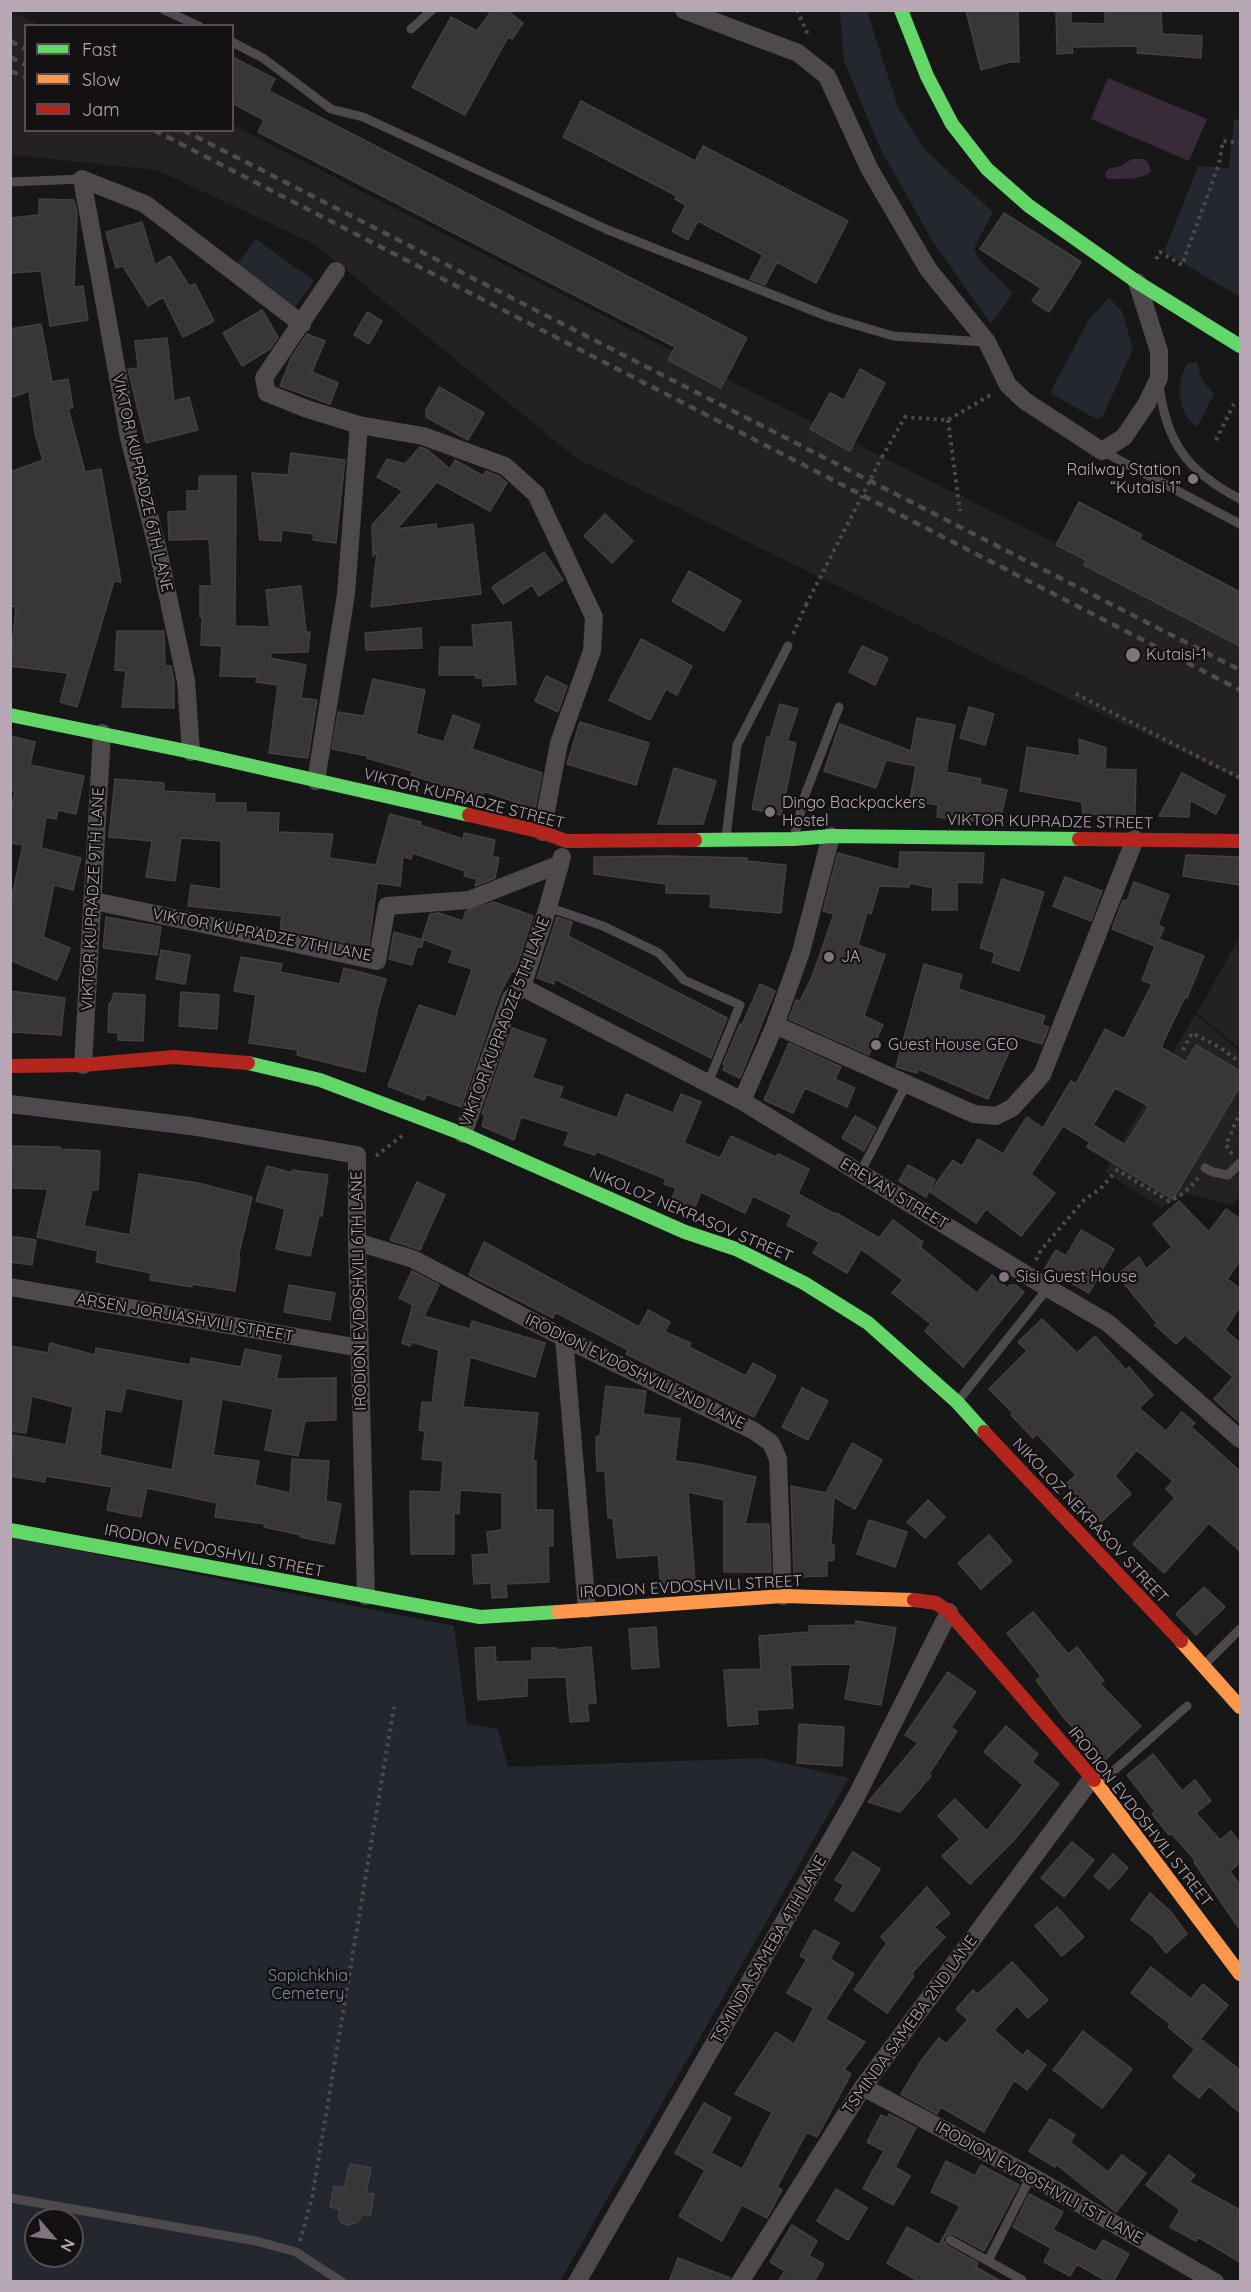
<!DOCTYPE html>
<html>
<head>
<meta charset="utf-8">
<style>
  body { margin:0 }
  #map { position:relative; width:1251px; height:2292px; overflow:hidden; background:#171717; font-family:Quicksand,sans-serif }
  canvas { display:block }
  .frame { position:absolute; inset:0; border:12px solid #b8a8b5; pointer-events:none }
  .legend { position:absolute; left:24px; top:24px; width:210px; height:108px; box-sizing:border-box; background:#131112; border:2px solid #554d53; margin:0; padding:8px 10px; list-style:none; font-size:18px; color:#b8a8b5 }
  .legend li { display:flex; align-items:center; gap:12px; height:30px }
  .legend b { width:30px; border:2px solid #554d53 }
  .north { position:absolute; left:24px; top:2208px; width:60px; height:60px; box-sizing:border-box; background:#131112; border:2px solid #554d53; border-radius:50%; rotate:118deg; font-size:16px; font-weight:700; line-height:24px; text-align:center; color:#b8a8b5 }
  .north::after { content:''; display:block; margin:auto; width:21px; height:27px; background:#80757e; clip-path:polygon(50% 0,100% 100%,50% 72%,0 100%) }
</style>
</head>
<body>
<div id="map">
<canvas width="1251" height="2292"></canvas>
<div class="frame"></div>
<ul class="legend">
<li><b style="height:8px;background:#63d668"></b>Fast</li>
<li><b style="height:8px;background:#ff974d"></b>Slow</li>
<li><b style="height:8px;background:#b3261e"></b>Jam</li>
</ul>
<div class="north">N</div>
</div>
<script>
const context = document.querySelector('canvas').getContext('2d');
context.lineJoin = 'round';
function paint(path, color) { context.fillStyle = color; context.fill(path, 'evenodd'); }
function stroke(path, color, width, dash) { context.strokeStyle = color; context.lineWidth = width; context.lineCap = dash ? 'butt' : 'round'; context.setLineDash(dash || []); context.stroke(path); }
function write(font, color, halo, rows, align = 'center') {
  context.font = font + ' Quicksand,sans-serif'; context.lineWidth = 4.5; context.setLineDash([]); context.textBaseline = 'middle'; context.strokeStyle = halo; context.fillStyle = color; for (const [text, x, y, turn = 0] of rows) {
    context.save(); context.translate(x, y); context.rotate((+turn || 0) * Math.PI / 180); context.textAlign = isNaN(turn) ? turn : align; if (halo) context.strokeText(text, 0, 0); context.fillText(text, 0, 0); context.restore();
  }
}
paint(new Path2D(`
  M10,11l31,14 -15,1v104h206l1,-5 511,263 496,247v145l-222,-106 -442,-216 -262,-214 -157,-74 -146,-15z
  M1240,936v113l-43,-36z
  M1195,1014l45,38v144l-7,9 -45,-11 -27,14 -56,-36z`), '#232122');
paint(new Path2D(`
  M840,11h27l31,96 27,43 68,62 -19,36 4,11 35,34 -22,31 -58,-82 -53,-94 -36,-87z
  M1234,119l6,1v177l-76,-45 34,-86 31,2z
  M256,239l58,42 -19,26 -58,-42z
  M1109,298l13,13 11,38 -30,67 -7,3 -46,-26 39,-74z
  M1197,362l5,18 12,14 -17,33c-20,-14 -22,-43 -10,-63z
  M10,1537l444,89 13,98 31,5 10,38 253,-9 88,20 -289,503h-549zM36,2220h36v36h-36z`), '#24272d');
paint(new Path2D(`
  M1108,78l99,41 -18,42 -98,-42z
  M1132,159h11l5,3 3,9c-7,9 -30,8 -42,8l-3,-2 -1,-4 3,-4 13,-3z`), '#392a3a');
const building = new Path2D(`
  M492,10h14l17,13 -11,16 -4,-2 -43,78 -53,-28 39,-70 26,14z
  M966,10h52l1,52h-10l-28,8z
  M1056,10h15v13l34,1v-14h56l1,24 40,2 -1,22 -64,-5 1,-7 -66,1 1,6 -16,1z
  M232,57l43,22 -6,12 478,247 -26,50 -53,-28 7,-13 -417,-215 6,-12 -32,-17z
  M581,101l114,60 8,-15 145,75 -32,62 -39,-21 -12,23 -15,-6 13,-24 -65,-34 -10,19 -16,-9 14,-26 -11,-6 2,-3 -114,-59z
  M39,199l35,1 3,13 -3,74 9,-1 5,34 -38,6 -9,-55 -31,2v-55l29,-3z
  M1004,213l77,49 -32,50 -17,-11 9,-13 -61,-39z
  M142,222l13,43 15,-9 19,30 6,-2 19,37 -31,16 -20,-40 -15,9 -25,-40 -7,2 -10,-36z
  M262,310l16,27 -8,12 -28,17 -19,-33z
  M367,312l15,9 -13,23 -15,-9z
  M41,324l11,58 16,-3 5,29h-5l17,64 16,-3 20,113 -7,-1 -37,126 -17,-5 8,-29 -58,-7 6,-60 -6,1v-135l33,-12 -8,-27 -6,-42 -19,7v-69z
  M307,334l18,7 -13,31 26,11 -8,21 -50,-18 11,-28z
  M167,338l7,63 15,-4 9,33 -52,13 -18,-74 10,-1 -3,-27z
  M860,369l25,14 -35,68 -40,-22 20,-36 14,7z
  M439,387l45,26 -16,27 -42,-23v-7z
  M420,447l8,3 22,19 5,-9 28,16 3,-5 13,5 8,7 -17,28 -53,-29 -40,47 39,-5 1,5 36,-5 8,70 -110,13 6,-55 -4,4 -1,-31 31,-34 -26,-14 10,-18 18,5z
  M291,453l54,7 -9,83 -23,-3 1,-6 -32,-4 -1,11 -21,-1 -8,-67 36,2z
  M199,476h37l-1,150 35,1 -4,-37 35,-4 5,46h4l-2,20 -37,1 -1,5 36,7 -5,33 16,2 -9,58 -39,-5 9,-68 -22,-3 1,-5 -37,-1 2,-30 -21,-1 1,-28h-2v-31h12l-3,-47 -40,1 -1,-28 19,-1v-20h12z
  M1079,502l63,33 -3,4 101,53v54l-156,-81 2,-5 -30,-15z
  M605,514l28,27 -21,22 -28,-27z
  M544,552l19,28 -24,16 -7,-11 -29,19 -11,-17z
  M689,571l52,30 -17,30 -52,-30z
  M511,622l5,62 -33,2v-8h-7v-3h-37l1,-28h34l-2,-22z
  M421,628l1,20 -56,2 -1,-17z
  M117,631h47l1,35h6l3,15v27l-52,-1 4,-36 -11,-1z
  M641,639l51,27 -15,29 -11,-6 -16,31 -41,-20z
  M862,646l26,12 -13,27 -26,-13z
  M546,676l21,10 -9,26 -23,-11z
  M373,679l52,11 -9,44 28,8 9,-27 27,10 -8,24 70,24 -7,36 -51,-18 -2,7 -71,-23 1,-4 -45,-13 1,-2 -36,-7 6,-37 26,4z
  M780,704l18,5 -11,32 9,2 -15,72 -29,-6 15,-72 3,1z
  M969,707l25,7 -9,31 -25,-7z
  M917,718l38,7 -9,47 35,7 -1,5 27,6 -7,30 -32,1 -31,-4 1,-12 -28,-5 6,-34 -30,-6 -10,28 -52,-17 16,-47 71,27z
  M580,722l69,21 -13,42 -69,-21z
  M10,736l25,6 -5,23 54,11 -8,38 -18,-4 -2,9 -10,-2 -5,31 40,10 -8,32 -19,-5 -11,52 27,11 -13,32 -47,-20v-54l13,-61 -13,-2v-26l5,-26 -5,-1z
  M1079,739l27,9 -1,21 31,1 -1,45 -52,-1 -1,-12 -62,-11 7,-44 53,9z
  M674,768l42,13 -13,43h-45z
  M1182,773l43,23 -9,18 -26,-14 -1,17 -30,-1z
  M115,779l49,4v8l51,3 -1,9h32v9l33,1 -1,19 55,2 -4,24 47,7 14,-51 31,8 -1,3 43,14 1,-6 31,7 -3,16 7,2 -4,20 -20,8 2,-7 -13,-3 1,-5 -52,-18 -2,6 -8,-2 -3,29 -23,-3 -8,62 -19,-1 -70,-15 2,-13 -94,-10 3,-21 30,4v-48l-40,-3 -6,43 -29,-4 6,-36 -43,-4z
  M900,852l84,1 -2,30 -25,-1v28h-25l1,-22 -23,-5 -1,4 -30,-1 -8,28 -4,-2 -9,33 27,10 -21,61 19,9 -14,30 -80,-36 7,-19 4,1 12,-24 22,-63 -11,-3 15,-58 61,17z
  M1186,855l54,2v28l-57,-9z
  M667,856l80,2v3l39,4 -5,48 -71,-6 1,-13 -45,-1v-9l-72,-10v-17z
  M1065,877l37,14 -11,30 -38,-15z
  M1002,879l42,13 -25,79 -27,-9 3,-9 -15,-5z
  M1134,882l35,13 -11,30 6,3 -5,11 45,17 -17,42 -2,-1 -24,50 25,15 10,-17 44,26v15l-67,113 -86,-52 3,-5 -27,-16 -32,48 24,19 -34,43 -35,-27 -10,14 -46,-31 23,-32 9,6 16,-27 25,15 24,-37 16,11 28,-47 5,3 29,-55 19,10 28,-55 -10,-4 13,-34 -43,-17 11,-29 4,1zM1115,1088l34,18 -24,39 -32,-20z
  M494,902l39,14 -18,56 -3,-1 -12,23 -39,113 -35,-13 -2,6 -36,-14 31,-81 37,12 16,-48 -23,-7 4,-12 -31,-11 8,-25 9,-1 24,8 3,-10z
  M106,917l55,10 -4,28 -54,-7z
  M557,917l15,5 -4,14 159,82 -16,40 -156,-79 -1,5 -17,-6z
  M394,932l29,8 -1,7h-5l-5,18 -23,-6z
  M161,950l29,5 -5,29 -29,-5z
  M241,957l41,7 -2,8 60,12 4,-16 42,11 -9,32 -12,61 -68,-17 1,-5 -49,-7 7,-48 -22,-4z
  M924,964l38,11 -4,14 87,27 -3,9 7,2 -7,17 -26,-8 -28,63 -70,-30 -1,4 -21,-6z
  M760,984l15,7 -35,87 -17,-8 2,-5 -2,-1 17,-40 2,1z
  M10,991l55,7 -4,37 -49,-3z
  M181,992l38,3 -2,34 -38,-3z
  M114,993l31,2 -2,46 -25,-1v-7l-10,-1 1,-29h2z
  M512,1028l34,12 -14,38 31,9 -4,11 58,20 9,-24 47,19 8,-19 20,8 -17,41 36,15 11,-22 45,21 2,-3 31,15 -11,25 37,20 1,-1 43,25 14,-18 30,22 -3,5 57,46 15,-18 15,13 3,-3h6l8,7 -61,75 -38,-36 6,-7 -39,-31 11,-13 -42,-31 -14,24 -34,-20 6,-11 -32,-17 5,-10 -39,-19 -8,17 -44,-21 -7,18 -23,-9 5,-13 -12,-4 2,-5 -70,-28 -1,4 -31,-10 5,-13 -48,-15 -7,23 -32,-14 3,-11 -3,-1z
  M789,1043l52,24 -6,12 20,9 -8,19 -42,-19 -12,25 -29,-13z
  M855,1116l21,12 -12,23 -22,-13z
  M12,1146l48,1v2l40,2 -2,39h-6l-8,36 46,9 9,-61 59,9 54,14 -14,61h2l-5,33 -43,-7v3l-42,-7 1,-7 -55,-11 2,-11 -61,-14 11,-48 -37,-1z
  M908,1165l27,15 -9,17 -27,-16z
  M267,1166l25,7v-3l36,5 -6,41h-3l-9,40 -34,-7 9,-40 -29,-8z
  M417,1182l28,13 -25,55 -30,-10z
  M1179,1201l30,31 17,-23 14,10v42l-13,18 13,9v18l-15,24 15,13v80l-26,-24 19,-22 -48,-42 -9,9 -21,-19 2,-2 -40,-48 22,-18 7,12 26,-22 -19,-23z
  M1081,1230l33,19 -25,44 -44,-25 11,-18 10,6z
  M10,1236l26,4 -4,25 -22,-3z
  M484,1242l155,85 9,-17 22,12 -5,10 26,11 -2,4 57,29 7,-13 23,13 -22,41 -128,-63 2,-4 -73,-38 -2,6 -84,-43z
  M412,1271l27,14 -15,31 46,13 2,-8 73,22 -10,34 -65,-20 -7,50 75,6 -5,48h3v49h17v36h-5l1,36 -43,2 1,13 -15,1 -1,-15 -17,1 -2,-29 17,-1 -2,-22 15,-2v-37l-42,-3 -1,24 -5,-1v41h-43l-1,-63 31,1 2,-31 -21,-2 3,-28 -6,-1 3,-28 10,1 7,-53 -27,-8 -2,4 -8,-3 11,-38 -14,-7z
  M289,1285l46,8 -5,27 -46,-8z
  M1042,1319l35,34 18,-17 31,34 3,-3 24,28 -14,13 27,23 16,-19 13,11 -4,4 49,44v80l-31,-28 -45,50 -31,-29 42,-46 -9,-9 7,-8 -36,-31 -22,26 16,18 -30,28 -35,-38 10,-9 -39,-41 -4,4 -22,-23 2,-2 -24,-24 38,-38 -9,-9z
  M50,1343l45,12 1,-7 94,17 1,-7 50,9 4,-18 36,7 -5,23 60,-1v42l-31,1 -7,35 -33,-6 8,-41 -51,-10 -9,56 46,6 -4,24 35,8 2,-34 37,2 -3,40 15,3 -7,40 -34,-7 1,-2 -37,-8 1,-3 -50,-7 2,-14 -70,-15 -6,29 -34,-7 5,-23 -66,-11 -1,6 -35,-6 3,-41 53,10 7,-38 -41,-11 -6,37 -16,-2v-85l38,7zM126,1388l58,12 -12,70 -72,-15 5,-46 16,3z
  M606,1386l40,5 -3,23 37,5 -5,42 23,3 58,13 -11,47h24l2,48h-47v-72l-36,-8 7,90 -34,3 -3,-30 -41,3 -4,-40h-5l-3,-47h-8l-1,-34 4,-1z
  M802,1388l26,13 -20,39 -26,-13z
  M852,1443l30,17 -27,49 -21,-12 -3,48h3v15l-7,1v15l-33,1 -3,-91 35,7z
  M928,1500l17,17 -20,21 -18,-16z
  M869,1520l38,12 -12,35 -38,-13z
  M989,1535l23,26 -31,28 -23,-26z
  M1204,1587l21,20 -29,28 -20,-21z
  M1033,1612l35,42 9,-7 27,34 -4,3 41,42 -36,34 -41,-42 -28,-38 5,-4 -34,-43z
  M856,1621l40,7 -15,77 -36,-6 6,-35 -61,1 3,43 -36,2 1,14 -30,2 -4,-56 37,-1 -2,-33 50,-4v-6l46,-1z
  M656,1627l3,40 -27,2 -3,-40z
  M495,1647l1,15 36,-1v-13h25v2l34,-3 5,56 -9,1 2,17 -19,1 -4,-45 -39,1v18l-49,4 -3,-52z
  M948,1672l28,20 -25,35 6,4 -28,43 2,2 -31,36 -32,-10 50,-59 -13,-8z
  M799,1724l45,3 -2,39 -45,-3z
  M1006,1726l32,28 -6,8 27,22 -44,55 -45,45 -28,-28 18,-17 -22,-23 17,-17 32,32 36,-46 -39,-33z
  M1153,1754l29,37 13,-11 16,21 -15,12 24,27 11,-9 9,13v19l-10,8 10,15v44l-46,-68 2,-1 -25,-28 -2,2 -17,-21 3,-3 -28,-36z
  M1072,1842l22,18 -30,37 -23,-19z
  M853,1852l27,17 -27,43 -18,-12 9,-15 -9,-5z
  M1113,1854l15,14 -19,21 -15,-13z
  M927,1887l23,27 -16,13 11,10 -34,37 3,2 -27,37 -33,-23 33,-47 -6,-6z
  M1150,1893l21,19 16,22 -21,19 -13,-17 -22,-16z
  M1057,1907l27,30 -22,19 -27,-30z
  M814,1930l25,13 -9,16 24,15 -29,45 40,23 -21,28 7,4 -34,63 -10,-5 -30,55 5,3 -15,28 -25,-13 -20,36 -43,-25 26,-46 -30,-17 29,-50 27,15 -20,35 31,16 30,-57 -37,-18 41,-62 18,12 20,-36 -27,-15 20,-34 -7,-3z
  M1012,1962l36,38 -20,18 -11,-12 -23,24 29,26 4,-6 19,15 -19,25 -13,-10 -30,52 -43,-25 -4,7 -36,-20 20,-33 18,-23 7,6 22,-24 -12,-11 17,-19 5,4z
  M1151,1967l40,32 12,-15 25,21 -35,43 -25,-21 2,-3 -39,-31z
  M1083,2031l49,38 -30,39 -49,-38z
  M1202,2040l38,30v43l-31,-27 -10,12 -26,-21z
  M889,2114l27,14 -21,39 15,9 -17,29 -30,-17 21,-37 -17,-9 14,-27 6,3z
  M1050,2119l25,16 -5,7 38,30 14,-17 24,18 -30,39 -60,-48 -1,3 -26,-16z
  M1169,2155l26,20 -6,7 51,28v52l-42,-25 -2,4 -26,-14 10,-17 -34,-25z
  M946,2161l29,15 6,-11 38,20 -35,66 -31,-17 -7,1 -3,5 4,6 31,17 -2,4 26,15h-82l-33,-19 20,-36 32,18 21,-39 -29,-14z
  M350,2164l21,4 -5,25 8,1 -4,22 -8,-2 -4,8 -11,3 -5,-2 -3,-5v-9l-9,-2 4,-21 10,2z
  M836,2189l31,19 -19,32 -31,-19z
  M1029,2194l34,18 -10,18 43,22 7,-12 26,14 -16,28h-5l-31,-18 -7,12 -26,-14 7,-14 -38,-21z
  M792,2225l25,16 -8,15 15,8 -10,18h-36l7,-11 -15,-9z
  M678,2258l52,20 -1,4h-60z`);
paint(building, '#383637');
stroke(building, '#433f43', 1.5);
stroke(new Path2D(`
  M797,10l12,27
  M1156,259l4,-7 22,13 37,-101 4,-23 17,2
  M948,420l12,91
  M1216,440l18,-36
  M882,457l23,-40 43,3 44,-26
  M793,634l13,-29
  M1076,694l164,84
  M1183,1050l9,-17 27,14 21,15
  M1232,1154l-6,-9 14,-33
  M376,1156l27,-21
  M1036,1260l5,-10 43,-50 16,-11 17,-19 52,31c11,-4 21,-13 29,-23
  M300,2241l12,-43 82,-491`), '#4f4a4e', 4, [3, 4.5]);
stroke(new Path2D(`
  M164,10l35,16
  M411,29l21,-19
  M232,42l31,16 68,51 32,8 245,113 221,87 64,19 91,6
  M10,182l72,-3
  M1159,384c7,59 29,88 81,115
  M1102,451l138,73
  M794,837l11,-42 34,-88
  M726,838l11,-93 51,-99
  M548,907l55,19 56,27 25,27 56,25 -32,78
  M1205,1168l8,4 15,3 12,-12
  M860,1173l47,-90
  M958,1401l90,-113
  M1204,1665l36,-36
  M1100,1783l87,-77
  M10,2198l246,43 40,11 46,30
  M950,2240l38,21
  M1022,2280l-34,-19 43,-85`), '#4d494c', 9);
stroke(new Path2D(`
  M684,10l114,43 29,23 42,92 59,101 59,73 21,43 17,16 77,50 22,-14 23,-34 12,-25v-27l-22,-69
  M82,179l47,259 29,112 28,131 5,71
  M82,179l63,25 157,120
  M336,271l-72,107 3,15 40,16 52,16 64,11 82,30 31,28 58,123 -2,34 -33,92 -17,89
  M316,781l30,-187 13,-169
  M94,901l283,60 10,-55 82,-6 91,-36
  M522,987l220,114 306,187 60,35 132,116
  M775,1025l199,89 22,2 16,-8 30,-33 93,-236
  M83,1065l19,-332
  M742,1101l33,-76 26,-73 30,-116
  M10,1104l180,22 167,29v87l9,354
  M463,1134l48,-136 11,-11 26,-80 14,-50
  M357,1242l56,17 151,79 190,93 17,12 7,16 5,137
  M10,1287l350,61
  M564,1338l23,271
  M863,2087l168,89 184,106
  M577,2282l279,-485 93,-185
  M740,2282l123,-195 229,-309`), '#4d494c', 18);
stroke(new Path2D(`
  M901,10l26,66 25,48 35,45 42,37 108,76 103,64
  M10,715l181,37 278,63
  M695,840l99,-1 37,-3 248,3
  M248,1063l72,17 143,54 222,98 51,17 68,34 64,40 89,79 27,30
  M10,1530l470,87 78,-5`), '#63d668', 14);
stroke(new Path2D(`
  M558,1612l225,-16 131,4
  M1181,1641l59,66
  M1094,1780l146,194`), '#ff974d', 14);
stroke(new Path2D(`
  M469,815l73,17 24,9 129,-1
  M1079,839l161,2
  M10,1066l73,-1 91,-8 74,6
  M984,1432l197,209
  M914,1600l22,3 13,9 145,168`), '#b3261e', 14);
stroke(new Path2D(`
  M10,41l16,8
  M10,57l16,8
  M10,71l16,6
  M154,130l1086,560
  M183,130l1057,540`), '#4e4a4e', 4.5, [8, 6]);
stroke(new Path2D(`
  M806,605l76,-148`), '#4f4a4e', 4, [3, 4.5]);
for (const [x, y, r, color] of [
  [1193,479,6,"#80757e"],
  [1133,655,8,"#80757e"],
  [770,812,6,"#80757e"],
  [829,957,6,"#80757e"],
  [876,1045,6,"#80757e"],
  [1004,1277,6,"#80757e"]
]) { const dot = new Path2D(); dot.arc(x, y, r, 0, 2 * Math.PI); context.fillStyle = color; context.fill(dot); stroke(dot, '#131112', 2); }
write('16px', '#b8a8b5', '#131112', [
  ["Railway Station",1181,470,"right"],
  ["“Kutaisi 1”",1181,488,"right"],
  ["Kutaisi-1",1146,655],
  ["Dingo Backpackers",782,803],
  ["Hostel",782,821],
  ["JA",841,957],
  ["Guest House GEO",888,1045],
  ["Sisi Guest House",1016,1277]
], 'left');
write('16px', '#b8a8b5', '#131112', [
  ["VIKTOR KUPRADZE 6TH LANE",142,483,77],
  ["VIKTOR KUPRADZE STREET",464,799,14],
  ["VIKTOR KUPRADZE STREET",1050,822,1],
  ["VIKTOR KUPRADZE 9TH LANE",93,899,-87],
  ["VIKTOR KUPRADZE 7TH LANE",262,935,11],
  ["VIKTOR KUPRADZE 5TH LANE",505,1022,-69],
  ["EREVAN STREET",894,1194,31],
  ["NIKOLOZ NEKRASOV STREET",691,1215,23],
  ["IRODION EVDOSHVILI 6TH LANE",359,1291,-91],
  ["ARSEN JORJIASHVILI STREET",185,1318,10],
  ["IRODION EVDOSHVILI 2ND LANE",635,1372,26],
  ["NIKOLOZ NEKRASOV STREET",1090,1521,47],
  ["IRODION EVDOSHVILI STREET",214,1551,11],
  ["IRODION EVDOSHVILI STREET",691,1587,-3],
  ["IRODION EVDOSHVILI STREET",1140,1817,52],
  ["TSMINDA SAMEBA 4TH LANE",769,1950,-60],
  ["TSMINDA SAMEBA 2ND LANE",910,2025,-54],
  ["IRODION EVDOSHVILI 1ST LANE",1039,2183,29]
]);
write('16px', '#7e8da4', '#131112', [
  ["Sapichkhia",308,1976],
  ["Cemetery",308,1994]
]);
</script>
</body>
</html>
